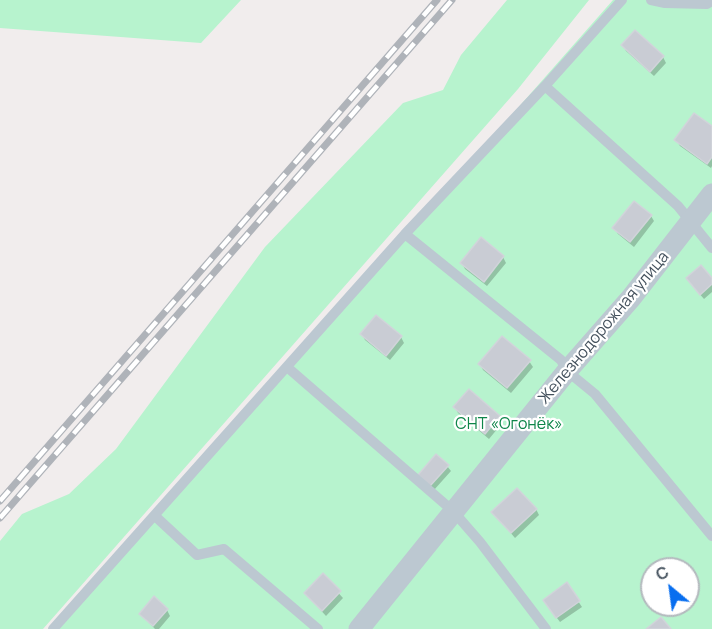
<!DOCTYPE html>
<html>
<head>
<meta charset="utf-8">
<style>
  body { margin:0 }
  #map { position:relative; width:712px; height:629px; overflow:hidden; background:#f1eded; font-family:Manrope,sans-serif }
  canvas { display:block }
  .north { position:absolute; left:640px; top:557px; width:60px; height:60px; box-sizing:border-box; background:#fff; border:2px solid #b4b9be; border-radius:50%; rotate:331deg; font-size:16px; font-weight:700; line-height:24px; text-align:center; color:#44515d }
  .north::after { content:''; display:block; margin:auto; width:21px; height:27px; background:#086eef; clip-path:polygon(50% 0,100% 100%,50% 72%,0 100%) }
</style>
</head>
<body>
<div id="map">
<canvas width="712" height="629"></canvas>
<div class="north">С</div>
</div>
<script>
const context = document.querySelector('canvas').getContext('2d');
context.lineJoin = 'round';
function paint(path, color) { context.fillStyle = color; context.fill(path, 'evenodd'); }
function stroke(path, color, width, dash) { context.strokeStyle = color; context.lineWidth = width; context.lineCap = dash ? 'butt' : 'round'; context.setLineDash(dash || []); context.stroke(path); }
function write(font, color, halo, rows, align = 'center') {
  context.font = font + ' Manrope,sans-serif'; context.lineWidth = 4.5; context.setLineDash([]); context.textBaseline = 'middle'; context.strokeStyle = halo; context.fillStyle = color; for (const [text, x, y, turn = 0] of rows) {
    context.save(); context.translate(x, y); context.rotate((+turn || 0) * Math.PI / 180); context.textAlign = isNaN(turn) ? turn : align; if (halo) context.strokeText(text, 0, 0); context.fillText(text, 0, 0); context.restore();
  }
}
paint(new Path2D(`
  M0,0h241l-40,43 -201,-15z
  M507,0h82l-71,89 -475,540h-43v-88l22,-27 47,-20 47,-45 149,-202 138,-144 40,-13 18,-35z
  M613,0h99v629h-653zM652,569h36v36h-36z`), '#b7f3ce');
paint(new Path2D(`
  M623,45l40,12 3,6 -12,13 -28,-25z
  M712,128v38l-1,2 -31,-22 -4,-6z
  M651,216l3,5 -20,26 -16,-13 -4,-6z
  M503,257l3,6 -19,23 -22,-17 -3,-6z
  M712,280v12l-8,7 -13,-15z
  M362,334l39,3 3,6 -14,17 -25,-20z
  M529,361l4,6 -22,26 -28,-23 -3,-6z
  M455,407l44,10 4,5 -14,17 -31,-26z
  M447,466l4,5 -17,19 -11,-10z
  M536,509l3,6 -24,23 -22,-26z
  M323,576l20,22 -17,18 -20,-22z
  M578,601l4,6 -22,15 -12,-16z
  M167,610l3,6 -11,13h-4l-14,-15z`), '#0003');
const building = new Path2D(`
  M635,30l29,26 -14,16 -29,-27z
  M694,113l18,13v31l-5,7 -33,-24z
  M634,201l18,14 -22,27 -18,-14z
  M481,237l23,19 -20,26 -24,-19z
  M701,265l11,13v6l-12,11 -14,-17z
  M376,315l26,21 -16,20 -26,-22z
  M502,336l29,24 -24,28 -29,-24z
  M469,389l31,27 -15,18 -32,-27z
  M436,454l13,11 -19,21 -12,-11z
  M517,488l20,21 -26,24 -20,-21z
  M323,573l18,18 -19,20 -18,-18z
  M567,582l13,19 -24,17 -13,-18z
  M154,596l14,13 -15,17 -14,-12z
  M661,617l10,12h-25z`);
paint(building, '#c9ccd4');
stroke(building, '#d1d4da', 1.5);
stroke(new Path2D(`
  M651,0l14,3 42,1 5,-3
  M545,86l133,120 34,42
  M405,234l156,126 6,11 28,23 117,142
  M287,367l166,144 27,31 66,87
  M155,516l42,39 27,-6 94,80
  M53,629l352,-395 140,-148 77,-86`), '#bcc8d1', 10);
stroke(new Path2D(`
  M359,629l208,-258 64,-73 81,-104`), '#bcc8d1', 21);
const rail = new Path2D(`
  M0,501l437,-501
  M0,518l452,-518`);
stroke(rail, '#afb3b9', 7);
stroke(rail, '#fff', 4.5, [14]);
write('16px', '#44515d', '#fff', [
  ["Железнодорожная улица",604,328,-50]
]);
write('16px', '#0e8549', '#fff', [
  ["СНТ «Огонёк»",509,425]
]);
</script>
</body>
</html>
